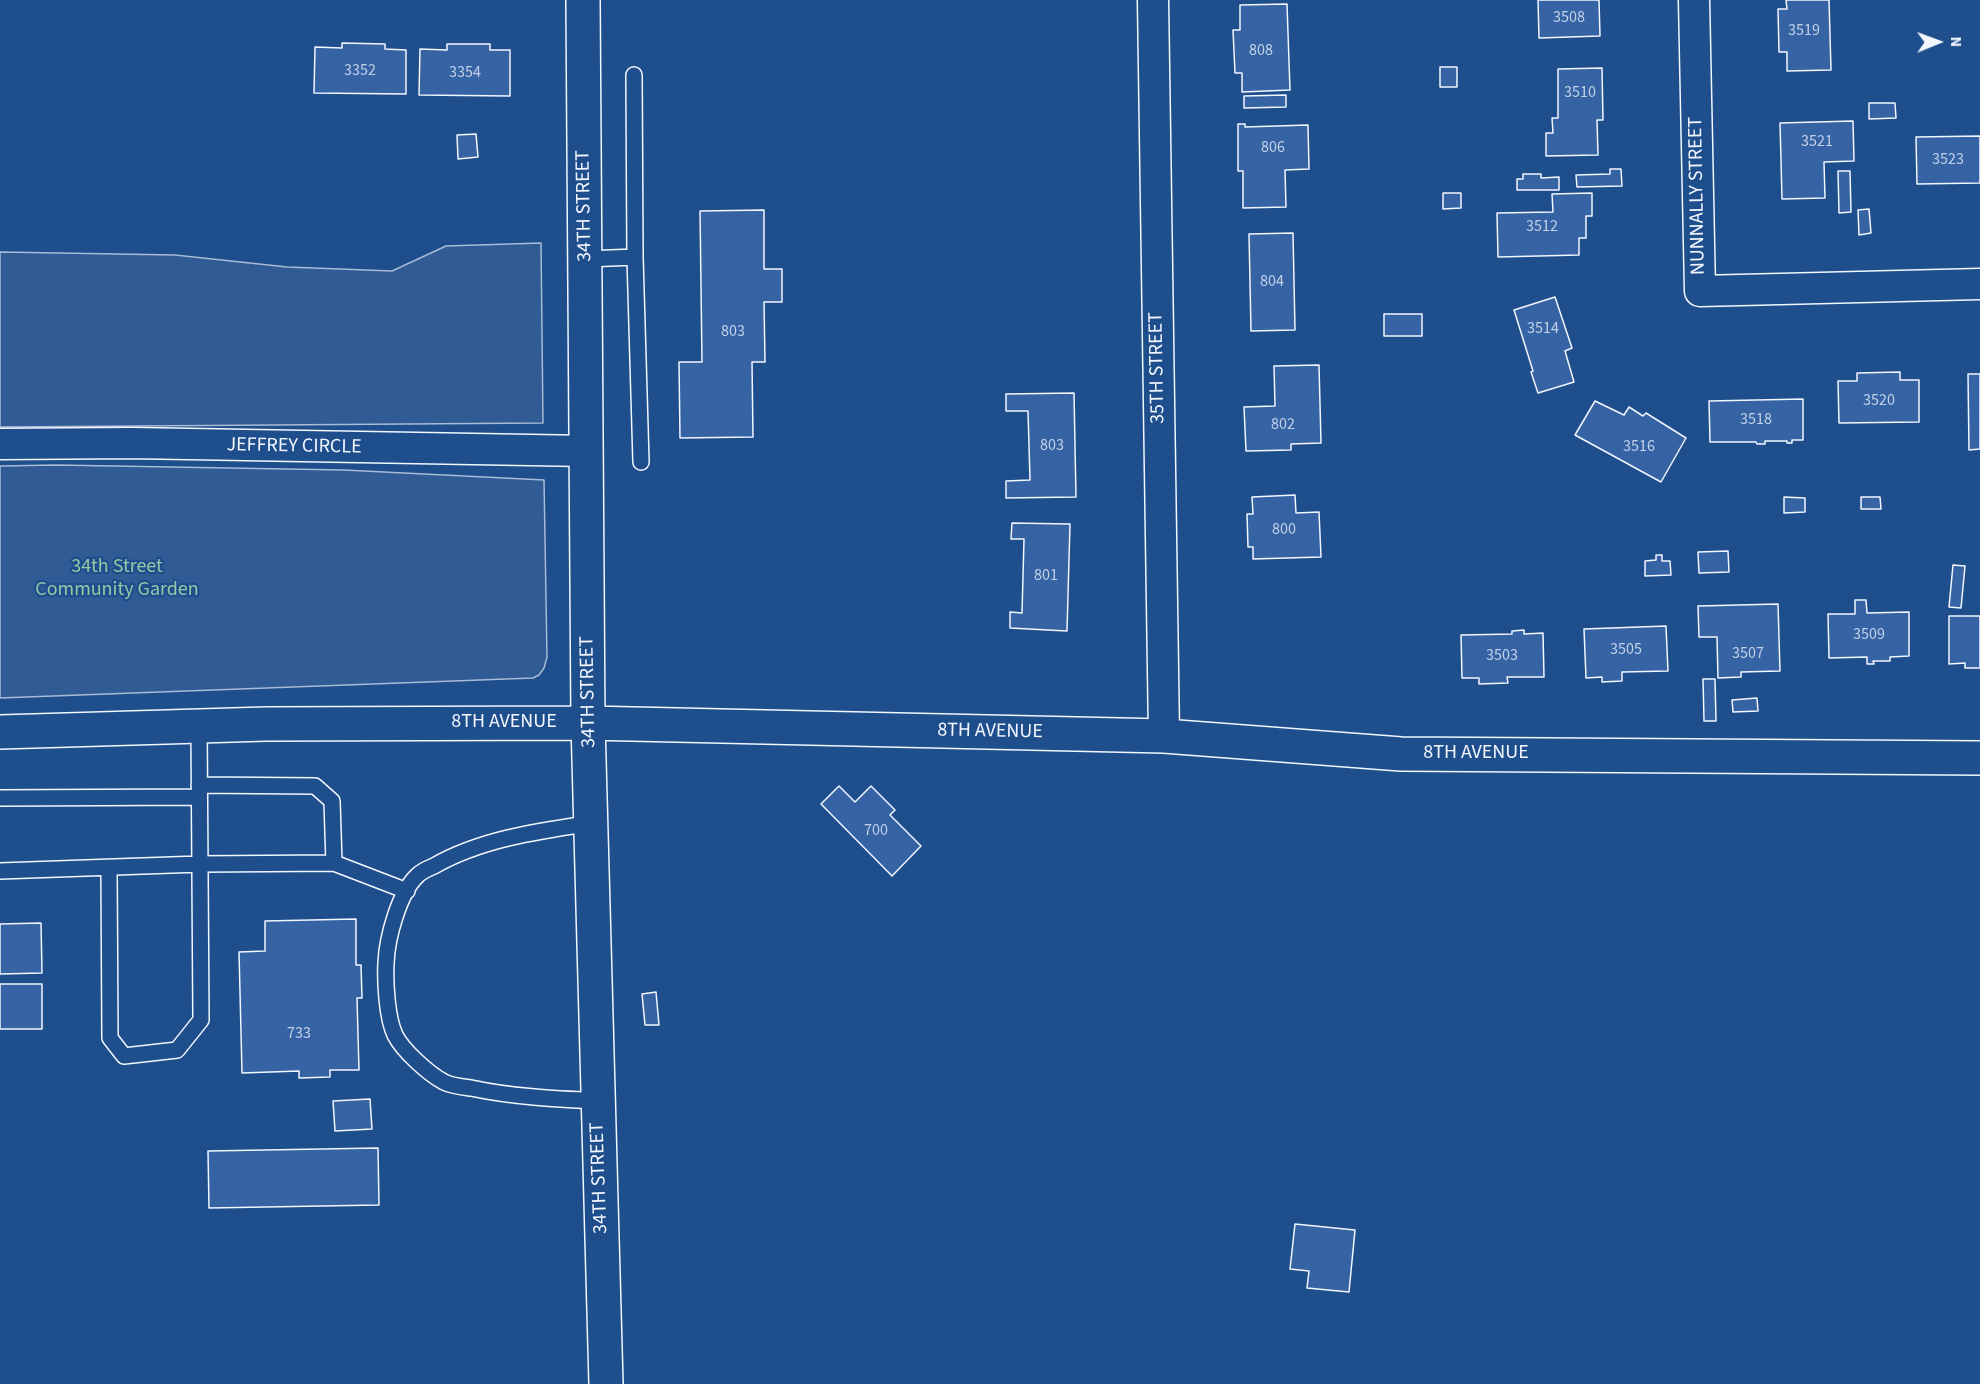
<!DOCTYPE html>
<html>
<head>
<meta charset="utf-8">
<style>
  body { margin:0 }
  #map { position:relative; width:1980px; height:1384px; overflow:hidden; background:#1f4e8c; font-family:"Source Sans 3",sans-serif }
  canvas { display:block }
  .north { position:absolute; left:1908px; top:12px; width:60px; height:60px; -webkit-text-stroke:4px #1f4e8c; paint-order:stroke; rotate:89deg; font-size:16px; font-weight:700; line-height:24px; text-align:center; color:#f2f6ff }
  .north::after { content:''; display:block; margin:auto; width:21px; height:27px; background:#f2f6ff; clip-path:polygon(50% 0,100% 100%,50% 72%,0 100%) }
</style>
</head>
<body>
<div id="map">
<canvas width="1980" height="1384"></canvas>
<div class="north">N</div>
</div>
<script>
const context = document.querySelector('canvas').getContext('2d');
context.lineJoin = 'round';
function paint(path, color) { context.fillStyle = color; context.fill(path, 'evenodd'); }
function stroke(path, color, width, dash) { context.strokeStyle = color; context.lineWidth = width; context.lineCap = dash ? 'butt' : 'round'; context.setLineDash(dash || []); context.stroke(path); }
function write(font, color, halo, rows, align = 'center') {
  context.font = font + ' "Source Sans 3",sans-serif'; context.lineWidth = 4.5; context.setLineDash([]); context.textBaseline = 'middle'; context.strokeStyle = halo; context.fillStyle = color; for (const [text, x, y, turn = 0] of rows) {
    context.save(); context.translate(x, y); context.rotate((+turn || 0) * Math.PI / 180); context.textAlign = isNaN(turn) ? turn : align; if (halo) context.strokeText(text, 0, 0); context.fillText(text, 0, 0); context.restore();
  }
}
const built = new Path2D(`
  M541,243l2,180 -543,4v-175l175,3 112,12 105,4 54,-25z
  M56,465l288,5 200,10 3,177 -3,11 -5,7 -6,3 -533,20v-232z`);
paint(built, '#305b95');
stroke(built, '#a8bbd7', 1.5);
const building = new Path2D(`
  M1538,0h61l1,36 -61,2z
  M1786,0h43l2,70 -44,1v-19h-8l-1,-43h9z
  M1287,4l3,86 -48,2v-19h-7l-2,-43h7v-25z
  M342,43l43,1v5l21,1v44l-92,-1 1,-46 27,1z
  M447,44h43v6h20v46l-91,-1 1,-46 27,1z
  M1440,67h17v20h-17z
  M1602,68l1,52h-6l1,35 -52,1v-23h7l-1,-15h6v-49z
  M1286,95v12l-42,1v-12z
  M1869,103h26l1,15 -27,1z
  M1853,121l1,40 -30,1 1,36 -43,1 -2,-76z
  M1238,124h7v3l63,-2 1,44 -24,1 1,37 -43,1v-37h-5z
  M476,134l2,23 -20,2 -1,-24z
  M1980,136v47l-63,1 -1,-47z
  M1610,169h11l1,17 -45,1 -1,-12 34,-1z
  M1838,171h12l1,41 -12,1z
  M1523,174h18v4l18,-1v13h-42v-11h6z
  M1443,193h18v15l-18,1z
  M1592,193v23h-6v22h-7v17l-81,2 -1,-44 56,-1 -1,-18z
  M1869,209l2,24 -12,2 -1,-25z
  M764,210v59h18v33h-18l1,60h-13l1,75 -73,1 -1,-76h23l-2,-151z
  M1293,233l2,97 -44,1 -2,-97z
  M1555,297l17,51 -7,3 9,31 -36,11 -7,-21 2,-1 -19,-61z
  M1384,314h38v22h-38z
  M1319,365l2,78 -30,1v6l-45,1 -2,-44 31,-1 -1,-40z
  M1900,372v8h19v42l-80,1 -1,-42h19v-8z
  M1968,374h12v75l-11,1z
  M1074,393l2,104 -70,1v-17l24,-1 -2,-69h-22v-17z
  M1803,399v41h-11v3h-5v-2h-22v3h-8l-1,-2h-46l-1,-41z
  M1595,401l29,14 5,-8 14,9 3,-3 40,25 -25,44 -86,-47z
  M1295,495l1,18 23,-1 2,45 -68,2v-12h-5l-1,-33h6l-1,-17z
  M1784,497l21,1v14l-21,1z
  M1861,497h19l1,12h-20z
  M1012,523l58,1 -3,107 -57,-3v-16l12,1 2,-74h-13z
  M1728,551l1,21 -30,1 -1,-21z
  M1656,555h6v6h8l1,14 -26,1v-15l11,-1z
  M1953,565l12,1 -4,42 -12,-1z
  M1855,600h11l1,13 42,-1v44l-19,1v4h-17l1,3h-7v-7l-38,1 -1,-44h27z
  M1778,604l2,67 -39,1v5l-23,1 -1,-41h-18l-1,-31z
  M1949,616h31v52h-15v-5l-16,1z
  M1666,626l2,45 -46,1v9l-20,1v-5l-16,1 -2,-49z
  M1524,630v4l19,-1 1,44h-37l1,6 -29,1v-6h-17l-1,-43 51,-1v-3z
  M1703,679h12l1,42h-12z
  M1757,698l1,13 -25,1 -1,-12z
  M839,786l16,16 16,-16 24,24 -5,5 31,31 -29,30 -71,-72z
  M356,919v46h5l1,33h-5l2,72h-29v7l-31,1v-7l-57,2 -3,-121 26,-1v-30z
  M41,923l1,50 -42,1v-50z
  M0,984h42v45h-42z
  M656,992l3,33h-14l-3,-31z
  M370,1099l2,30 -37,2 -2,-30z
  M378,1148l1,57 -170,3 -1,-57z
  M1295,1224l60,6 -6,62 -42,-4 2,-17 -19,-2z`);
paint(building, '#3563a3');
stroke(building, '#f2f6ff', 1.5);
const service = new Path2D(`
  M635,257l6,205
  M586,259l49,-2 -1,-182
  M0,798l199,-1
  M592,823c-53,8 -111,16 -158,43 -5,2 -12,5 -16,9 -19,17 -31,63 -32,88 -1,20 1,55 9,72 8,16 34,39 49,47 8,4 19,5 27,6 42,9 85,11 127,13
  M334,863l73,28
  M109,869l1,169 14,18 53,-6 24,-30 -2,-293
  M0,871l200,-7 134,-1 -2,-62 -17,-15 -116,-1`);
const minor = new Path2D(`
  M1153,0l11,736
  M1694,0l6,291 280,-7
  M0,444l132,-1 455,8`);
const tertiary = new Path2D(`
  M583,0l5,723 18,661
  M0,732l266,-8 322,-1 576,13 237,18 579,4`);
stroke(service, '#f2f6ff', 18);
stroke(minor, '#f2f6ff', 33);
stroke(tertiary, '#f2f6ff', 36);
stroke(service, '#1f4e8c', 15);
stroke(minor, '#1f4e8c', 30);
stroke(tertiary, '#1f4e8c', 33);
write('16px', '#c3d1e8', null, [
  ["3508",1569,18],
  ["3519",1804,31],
  ["808",1261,51],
  ["3352",360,71],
  ["3354",465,73],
  ["3510",1580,93],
  ["3521",1817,142],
  ["806",1273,148],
  ["3523",1948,160],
  ["3512",1542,227],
  ["804",1272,282],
  ["3514",1543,329],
  ["803",733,332],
  ["3520",1879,401],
  ["3518",1756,420],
  ["802",1283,425],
  ["803",1052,446],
  ["3516",1639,447],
  ["800",1284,530],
  ["801",1046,576],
  ["3509",1869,635],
  ["3505",1626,650],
  ["3507",1748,654],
  ["3503",1502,656],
  ["700",876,831],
  ["733",299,1034]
]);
write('20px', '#f2f6ff', '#1f4e8c', [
  ["NUNNALLY STREET",1698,196,-91],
  ["34TH STREET",585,206,-91],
  ["35TH STREET",1158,368,-91],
  ["JEFFREY CIRCLE",294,447,1],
  ["34TH STREET",589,692,-91],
  ["8TH AVENUE",504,723],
  ["8TH AVENUE",990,732,1],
  ["8TH AVENUE",1476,754],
  ["34TH STREET",600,1178,-92]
]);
write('20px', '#97c8a6', '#1f4e8c', [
  ["34th Street",117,568],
  ["Community Garden",117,591]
]);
</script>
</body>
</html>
